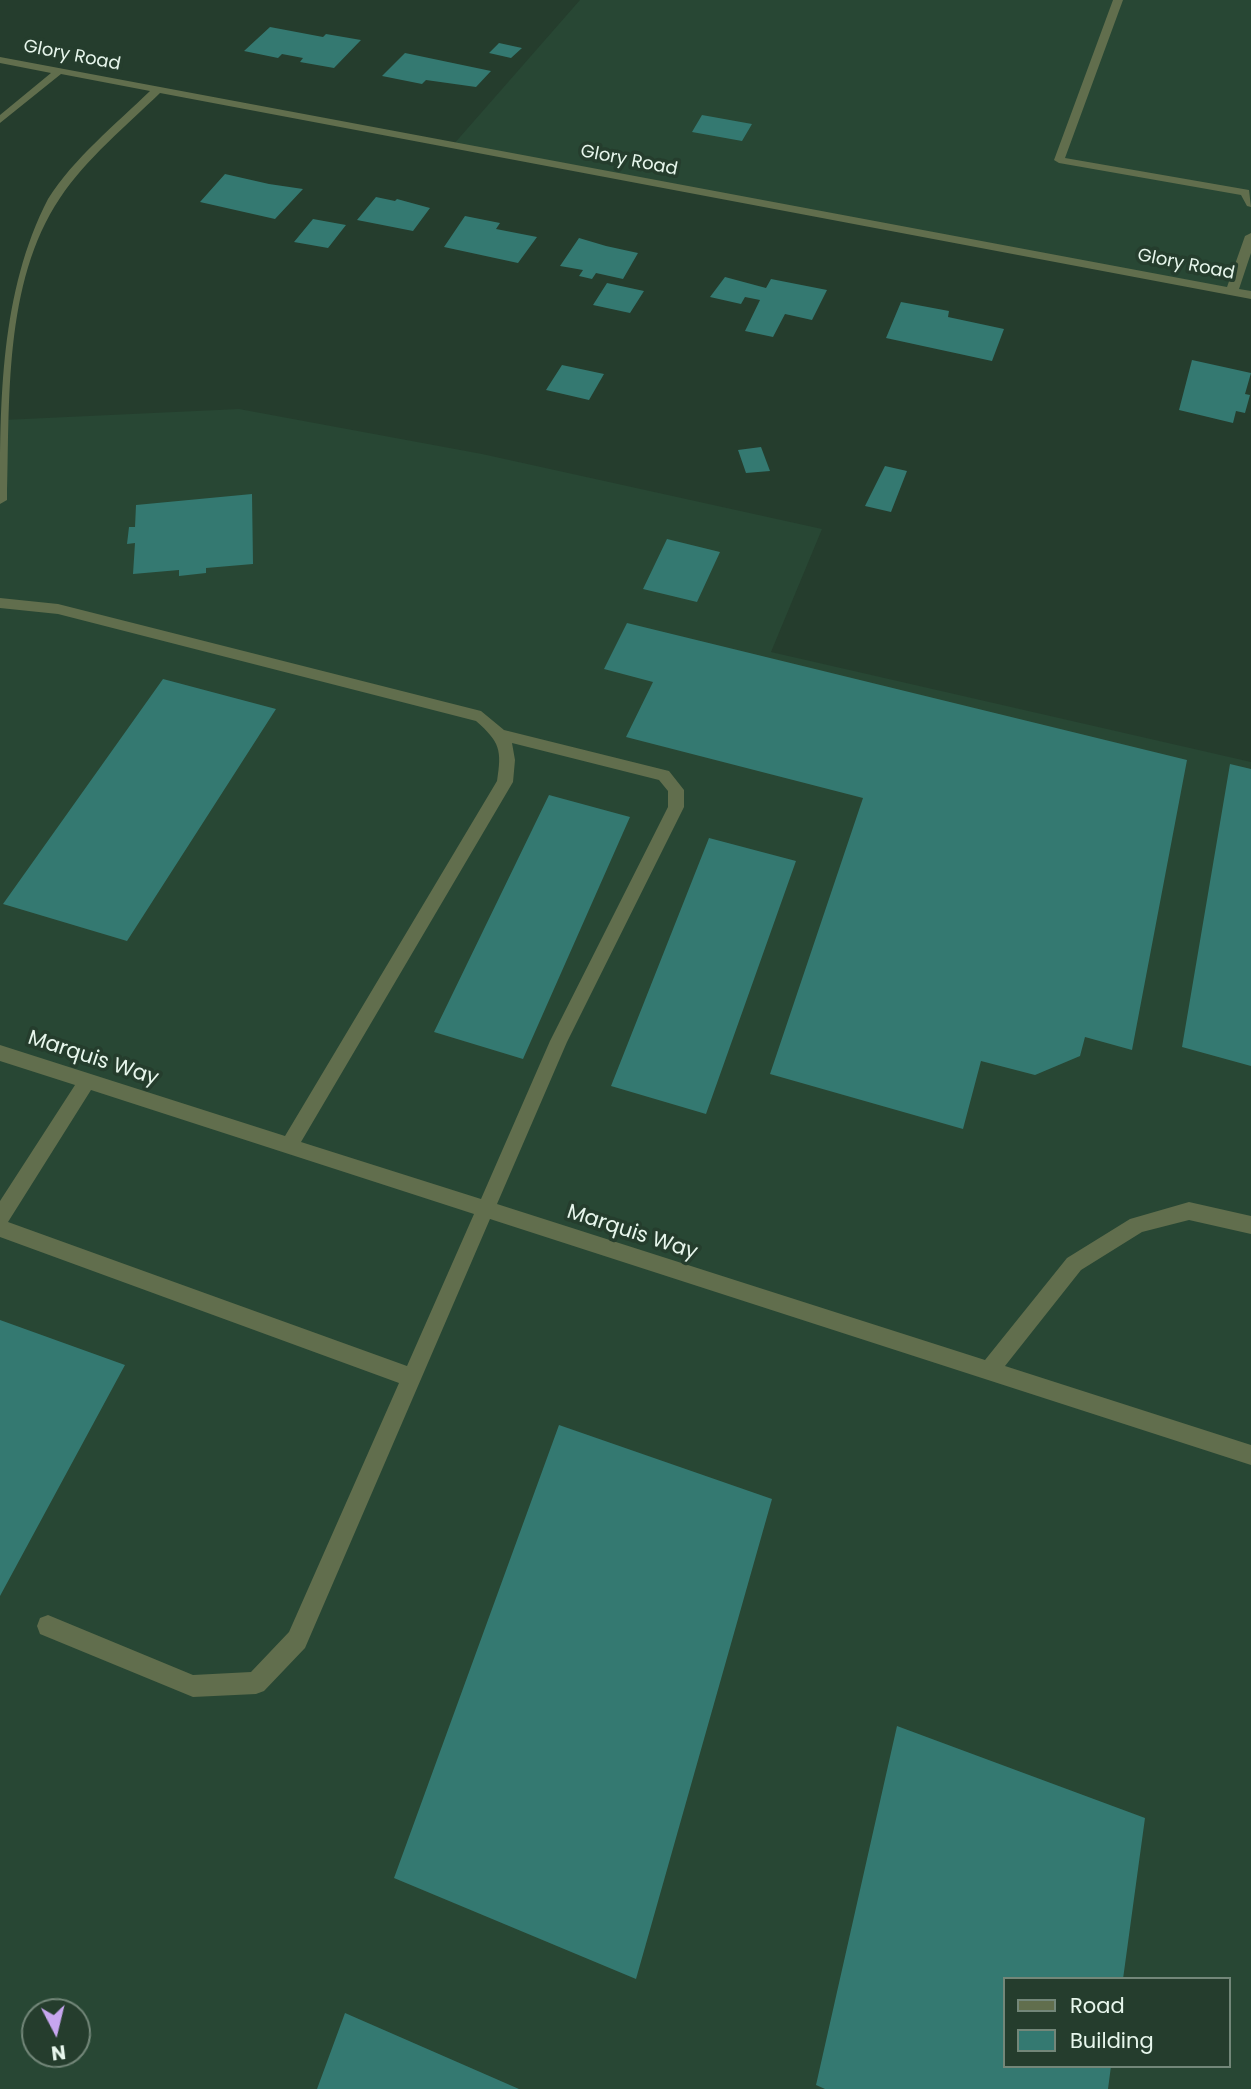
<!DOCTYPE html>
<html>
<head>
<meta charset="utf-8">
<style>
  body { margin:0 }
  #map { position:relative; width:1251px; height:2089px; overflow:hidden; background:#253d2d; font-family:Poppins,sans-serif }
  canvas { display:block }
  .legend { position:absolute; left:1003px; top:1977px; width:228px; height:91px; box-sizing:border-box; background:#253d2d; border:2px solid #738779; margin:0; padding:9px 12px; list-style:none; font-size:21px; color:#e7f6ec }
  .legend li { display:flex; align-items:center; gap:14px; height:35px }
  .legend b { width:35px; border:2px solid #738779 }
  .north { position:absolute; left:21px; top:1998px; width:70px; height:70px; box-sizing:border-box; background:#253d2d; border:2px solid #738779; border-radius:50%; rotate:173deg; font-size:19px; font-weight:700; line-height:28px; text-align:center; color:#e7f6ec }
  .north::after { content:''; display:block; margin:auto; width:24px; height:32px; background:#c7a6ef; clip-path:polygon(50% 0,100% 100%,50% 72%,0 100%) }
</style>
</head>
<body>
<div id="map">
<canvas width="1251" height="2089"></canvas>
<ul class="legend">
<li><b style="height:9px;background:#616e4d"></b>Road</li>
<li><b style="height:19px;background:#347971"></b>Building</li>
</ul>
<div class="north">N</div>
</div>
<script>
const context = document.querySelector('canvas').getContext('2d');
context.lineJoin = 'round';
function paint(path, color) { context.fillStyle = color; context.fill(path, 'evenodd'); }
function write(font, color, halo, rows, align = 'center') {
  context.font = font + ' Poppins,sans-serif'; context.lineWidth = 7; context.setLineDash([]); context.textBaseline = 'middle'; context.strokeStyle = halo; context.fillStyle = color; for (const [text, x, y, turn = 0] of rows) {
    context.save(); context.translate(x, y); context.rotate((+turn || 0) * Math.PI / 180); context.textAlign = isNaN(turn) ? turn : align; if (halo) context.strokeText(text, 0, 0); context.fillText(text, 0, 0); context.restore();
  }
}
paint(new Path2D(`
  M580,0h671v295l-798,-150z
  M239,409l243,45 340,75 -51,123 480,110v1327h-1251v-1641l3,-28zM1004,1979h224v87h-224zM35,2012h42v42h-42z`), '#284734');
paint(new Path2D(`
  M270,27l53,10 3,-3 35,6 -27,28 -34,-6 3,-4 -21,-4 -4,4 -34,-7z
  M499,43l23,5 -11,10 -22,-5z
  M405,53l86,18 -15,16 -50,-7 -4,4 -40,-8z
  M702,115l50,9 -10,17 -50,-9z
  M225,174l44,10 34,5 -28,30 -75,-17z
  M376,197l19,4 2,-2 33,9 -17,23 -56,-11z
  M465,216l35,7 -4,6 41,8 -19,26 -74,-16z
  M313,219l33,6 -18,23 -34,-6z
  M579,238l27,8 32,7 -15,26 -27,-6 -4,6 -13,-3 4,-6 -23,-4z
  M725,277l41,11 5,-9 56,11 -15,30 -27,-6 -12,23 -28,-6 15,-31 -15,-3 -4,7 -31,-7z
  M607,283l37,8 -14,22 -37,-8z
  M901,302l48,9 -1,6 56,12 -12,32 -106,-23z
  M1192,360l59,13 -6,21 5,1 -5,18 -9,-2 -3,12 -54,-13z
  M562,365l42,9 -15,26 -43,-10z
  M761,447l9,24 -24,2 -8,-23z
  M885,466l22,5 -16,41 -26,-6z
  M252,494l1,70 -47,4v5l-27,3v-6l-46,4 2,-31 -8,1 2,-17h6l1,-22z
  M667,539l53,13 -23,50 -54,-13z
  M627,623l560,137 -55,290 -47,-13 -5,19 -45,19 -54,-14 -18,68 -193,-55 93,-276 -237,-61 27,-55 -49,-13z
  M163,679l113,30 -149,232 -124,-37z
  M1230,764l21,5v297l-69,-19z
  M549,795l81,22 -107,242 -89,-27z
  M709,838l87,23 -90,253 -95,-28z
  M0,1320l125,45 -125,231z
  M559,1425l213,74 -136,480 -242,-101z
  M897,1726l248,92 -22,161h-119v87h107l-3,23h-283l-9,-4z
  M345,2013l174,76h-202z`), '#347971');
paint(new Path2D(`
  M1113,0h10l-58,158 184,32 2,17 -4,-1 -6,-11 -182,-32 -5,-3z
  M0,57l1227,230 18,-51 6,-3v20l-12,36 12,2v8l-1091,-206c-34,33 -73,65 -100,105 -57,85 -50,204 -53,302l-7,4c0,-103 0,-212 48,-305 26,-41 67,-74 102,-108l-89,-17 -61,49v-8l51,-42 -51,-10z
  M0,598l58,6 423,107 23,19 165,41 15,19v17l-117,235 -70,162 488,156 82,-102 63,-39 59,-17 62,14v18l-62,-14 -47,12 -61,38 -76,96 246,79v20l-761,-246 -185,429 -41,43 -8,3 -63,3 -153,-63 -3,-8 3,-8 8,-3 145,60 58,-3 38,-40 110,-249 -399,-146v-36l75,-116 -75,-24v-16l285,91 212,-355c5,-31 3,-39 -21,-60l-418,-107 -58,-6zM512,743l147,37 9,11v16l-118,234 -69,158 -180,-57 212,-360 2,-22zM91,1090l383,124 -67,152 -399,-144z`), '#616e4d');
write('18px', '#e7f6ec', '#253d2d', [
  ["Glory Road",72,56,11],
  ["Glory Road",629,161,11],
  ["Glory Road",1186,265,11]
]);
write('21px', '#e7f6ec', '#253d2d', [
  ["Marquis Way",93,1059,18],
  ["Marquis Way",632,1233,18]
]);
</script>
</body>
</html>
